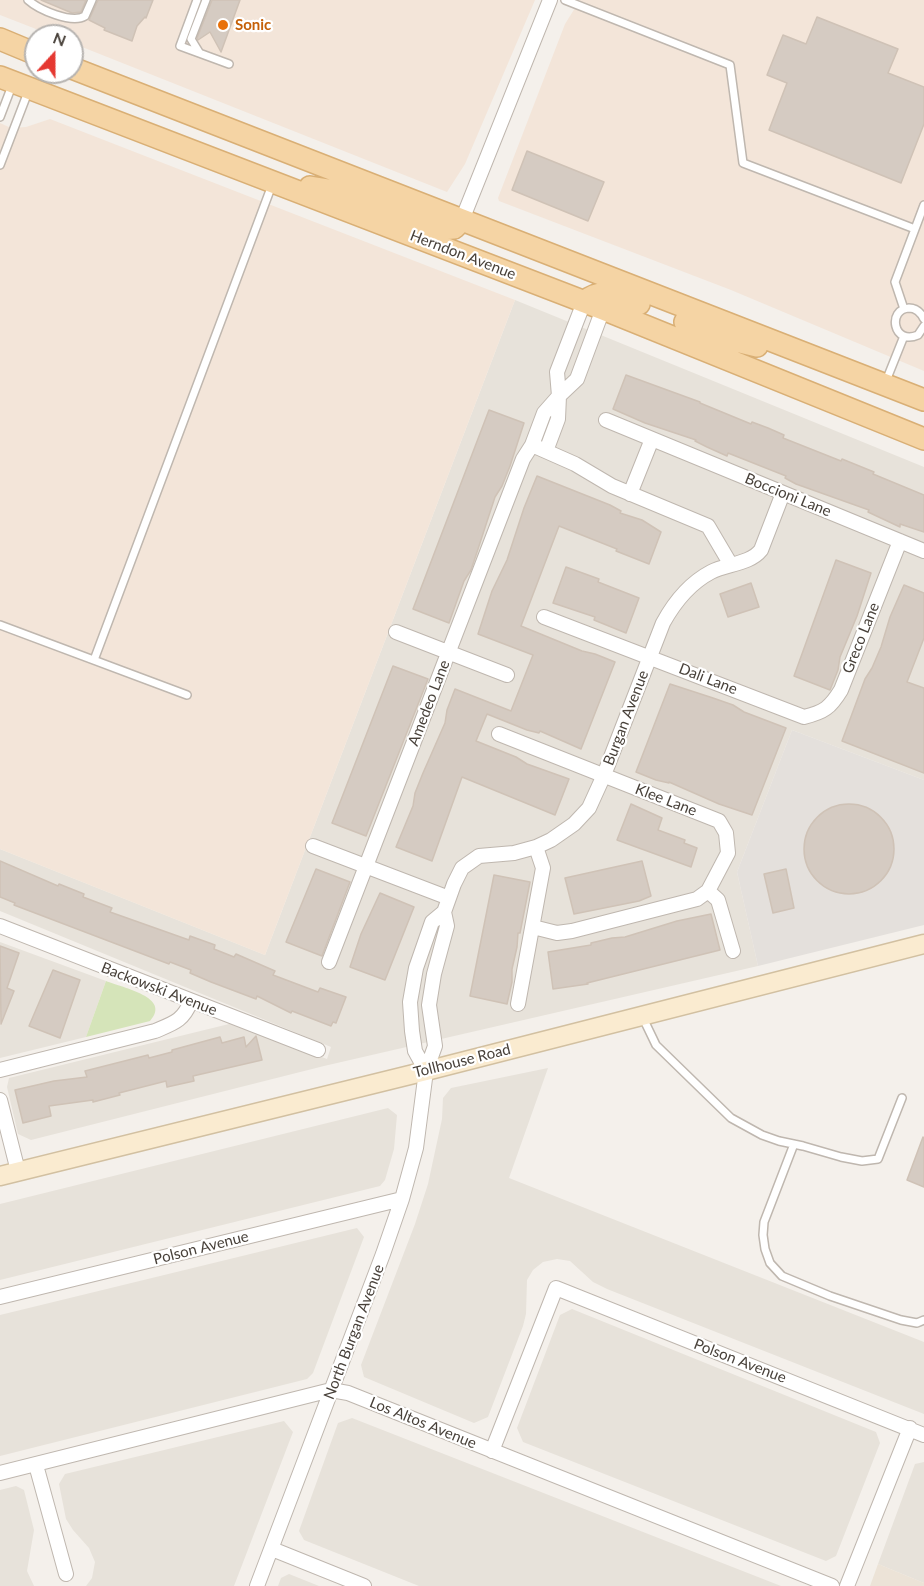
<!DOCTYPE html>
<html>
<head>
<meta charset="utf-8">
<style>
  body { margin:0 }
  #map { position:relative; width:924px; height:1586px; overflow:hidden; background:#f4f0eb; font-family:Lato,sans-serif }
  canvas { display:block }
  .north { position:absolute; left:24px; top:24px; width:60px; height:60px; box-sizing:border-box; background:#fff; border:2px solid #b6b3b0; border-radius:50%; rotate:21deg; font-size:16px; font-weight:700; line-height:24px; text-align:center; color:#48413a }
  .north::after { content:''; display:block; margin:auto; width:21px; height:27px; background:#e53831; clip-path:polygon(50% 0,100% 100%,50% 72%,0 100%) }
</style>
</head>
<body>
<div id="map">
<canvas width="924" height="1586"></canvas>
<div class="north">N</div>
</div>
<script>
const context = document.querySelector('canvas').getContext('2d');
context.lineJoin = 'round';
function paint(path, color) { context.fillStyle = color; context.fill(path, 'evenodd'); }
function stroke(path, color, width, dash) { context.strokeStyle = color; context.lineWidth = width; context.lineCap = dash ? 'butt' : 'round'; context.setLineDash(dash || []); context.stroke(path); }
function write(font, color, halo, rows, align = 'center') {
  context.font = font + ' Lato,sans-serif'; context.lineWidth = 4.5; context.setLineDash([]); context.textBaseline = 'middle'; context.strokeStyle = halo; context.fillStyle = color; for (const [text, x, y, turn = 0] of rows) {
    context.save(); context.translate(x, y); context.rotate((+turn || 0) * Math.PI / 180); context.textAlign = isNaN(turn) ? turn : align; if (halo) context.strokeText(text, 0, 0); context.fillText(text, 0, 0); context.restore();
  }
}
paint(new Path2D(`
  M515,300l409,167v313l-132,-50 -55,142 21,94 -434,100 -293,74 -13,-6 -11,-47 2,-9 220,-54h6l92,35 4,-12 -331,-136v-62l265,106z
  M0,942l106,39 -20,56 -86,21z
  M548,1068l-39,110 415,164v72l-317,-125 -14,-7 -23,-21 -13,-2 -14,3 -10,8 -6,10 -1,34 -3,12 -35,91 -14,6 -110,-46 -3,-12 54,-141 13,-40 14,-65 1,-21 8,-10z
  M388,1108l9,7 -3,34 -9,31 -5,6 -380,94v-76z
  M357,1228l7,9 -51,136 -6,6 -307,77v-141z
  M572,1309l304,123 4,11 -44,113 -10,5 -303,-119 -6,-14 43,-113z
  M352,1418l429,168h-362l-115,-46 -5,-9 39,-108z
  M284,1421l9,11 -59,154h-148l6,-8 3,-16 -6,-14 -16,-18 -7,-11 -7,-35 6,-10z
  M924,1462v121l-46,-19 37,-100z
  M16,1486l8,4 10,40 -7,41 7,15h-34v-96z
  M289,1574l30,12h-41l3,-8z`), '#e7e2da');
paint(new Path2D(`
  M0,0h535l-70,164 -18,28 -375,-149v-7h-18l-54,-21z
  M580,0h344v371l-193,-81 -232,-89 -1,-3 67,-174z
  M50,119l465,181 -250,655 -265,-106v-726l11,5 15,-1z`), '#f3e5d9');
paint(new Path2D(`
  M792,730l132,50v145l-166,41 -21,-94z`), '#e4e0dc');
paint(new Path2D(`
  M878,1564l46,19v3h-54z`), '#ece3d7');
paint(new Path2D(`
  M106,981c17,7 66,16 44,40l-64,16z`), '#d5e4b9');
const building = new Path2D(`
  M41,0h45l-5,12 -9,1z
  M98,0h55l-7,18 -1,-1 -8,9 -5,15 -28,-11 1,-2 -16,-8z
  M212,0h28l-19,52 -11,-20 -12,8 -1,-2z
  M817,17l81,32 -10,24 36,14v37l-23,59 -132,-53 18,-47 -20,-8 16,-40 23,9z
  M527,151l77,31 -16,39 -76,-31z
  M626,375l74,27v1l51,21 1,-2 16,6 16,7 -1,3 58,23 1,-2 32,13 -1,2 51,21v37l-24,-8v3l-32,-15 1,-2 -73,-26 -11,-6 1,-2 -58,-23 -1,3 -20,-9 -12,-6 1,-1 -51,-17 -32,-14z
  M489,410l35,13 -14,43 -8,20 -7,11 -17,52 -7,21 -7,11 -15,42 -36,-14z
  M537,476l73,29 11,6 -1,2 22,7 19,12 -12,32 -33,-13 1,-2 -58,-23 -38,100 61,25 13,3 20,8 -34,87 -41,-18 -1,2 -12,-3 -40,-16 -11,27 40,16 11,7 42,15 -14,36 -93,-38 -30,84 -36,-14 17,-41 2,-13 8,-20 22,-50 2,-13 8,-21 56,22 22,-56 -55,-21 14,-43 15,-31 17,-52z
  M836,560l35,13 -14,43 -17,41 -2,13 -8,20 -36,-14z
  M566,567l33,12 -1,3 41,16 -13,35 -32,-13 1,-3 -42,-14z
  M751,583l8,24 -31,10 -8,-23z
  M904,585l20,8v45l-17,44 17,6v85l-82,-32 23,-62 7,-11 9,-21 9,-30z
  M393,666l35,13 -62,157 -34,-13z
  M670,684l43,14 20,7 11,7 42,16 -34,87 -33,-11 -50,-22v1l-13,-3 -20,-8z
  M631,804l31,14 -4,12 27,10 -1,3 13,5 -6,19 -74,-27z
  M804 849a45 45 0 1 1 90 0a45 45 0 1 1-90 0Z
  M0,861l58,25 1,-2 25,10 -1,3 29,11 -2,4 79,28 1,-4 25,9 -1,4 20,8 2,-3 39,17 -2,4 45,17 2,-4 26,9 -10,26 -3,-1 -2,4 -39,-15 -1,2 -34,-17 -1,3 -45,-17 -21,-9 1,-3 -21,-8 -1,2 -155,-59 1,-2 -15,-6z
  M642,861l9,35 -12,5 -65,13 -9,-36z
  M316,869l34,13 -28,74 -36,-14z
  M786,869l8,39 -21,5 -9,-39z
  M494,875l36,7 -10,51h-2l-1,14 -5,22v13l-5,22 -37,-8z
  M380,893l34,14 -29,73 -35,-13 11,-33z
  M711,914l9,36 -133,33 1,1 -35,5 -5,-37 43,-7v-2l21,-5 13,-1 52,-16z
  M0,946l19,7 -12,35 7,3 -13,33z
  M53,970l27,10 -20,58 -31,-12z
  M256,1036l6,24 -69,16 1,5 -27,6 -1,-6 -47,12 1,2 -27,7v-2l-44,6 2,10 -28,7 -8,-33 39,-9 33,-4 -2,-6 63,-16 1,3 23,-6v-2l48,-13 2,6 22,-6 2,10z
  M923,1137l1,1v49l-17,-7z`);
paint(building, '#d5cbc2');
stroke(building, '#cfc2b6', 1.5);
const lane = new Path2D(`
  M28,0c11,10 44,24 57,16l7,-16
  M197,0l-17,46 49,18
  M565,0l165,65 13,98 172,66 9,-24
  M199,52l-8,-13 15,-39
  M0,117l13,-34
  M0,165l28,-73
  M904,309l-9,-27 20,-53
  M924,319c-3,-6 -7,-11 -15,-11 -22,1 -16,38 9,27l6,-9
  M886,381l18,-45
  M0,625l187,70
  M94,660l178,-475
  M643,1018l13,27 75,73 31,17 17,6 24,5 38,11 21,4 16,-2 24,-61
  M794,1144l-30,78 -1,13 2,14 5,14 12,13 48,20 71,24 16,3 7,-3`);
const street = new Path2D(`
  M462,220l88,-220
  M606,420l318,131
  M532,445l12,-32 15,-17 -2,-24 27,-70
  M546,451l12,-32 1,-23 18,-17 26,-70
  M630,494l22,-55
  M544,617l260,100c20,-5 26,-9 37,-27l59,-149
  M396,632l111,43
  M499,734l220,87 7,12 2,20 -20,38 -11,8 -125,32 -15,2 -24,-6
  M313,846l136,52
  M708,891l10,9 15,51
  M0,926l318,124
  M329,962l194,-503 9,-14 43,19 37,22 96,40 23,39
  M518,1004l25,-136 -7,-21
  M0,1070l155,-39c19,-8 28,-10 36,-30
  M426,1071l-11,-20 -3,-20 -2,-29 6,-34 16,-46 12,-10
  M0,1100l18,71
  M0,1297l402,-98
  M492,1451l64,-163 368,147
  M36,1465l30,109
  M0,1473l331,-83 17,3 484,193
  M272,1549l92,37
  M257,1586l126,-332 19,-55 14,-51 10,-77 9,-25 -6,-41 5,-31 13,-48 -3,-14 10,-28 8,-16 17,-12 35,-3 22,-6 15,-7 23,-16 15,-16 15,-33 59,-152c11,-20 27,-40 48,-51 15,-8 39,-8 50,-22l22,-57
  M847,1586l63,-158`);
const secondary = new Path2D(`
  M0,1176l426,-105 498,-127`);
const primary = new Path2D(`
  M0,39l36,15
  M72,68l852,332
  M0,77l603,232 321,130
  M310,187l37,6 93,36 14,-1 8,-8
  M584,302c19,-16 34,-6 55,2
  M685,322l43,17 29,7`);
stroke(lane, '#bfb7af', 10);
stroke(street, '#bfb7af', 16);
stroke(secondary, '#d2c0a1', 21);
stroke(primary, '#d9af75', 24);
stroke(lane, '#fff', 7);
stroke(street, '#fff', 14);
stroke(secondary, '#faebd0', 18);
stroke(primary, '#f5d4a4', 21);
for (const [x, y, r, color] of [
  [223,25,6,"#e8710a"]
]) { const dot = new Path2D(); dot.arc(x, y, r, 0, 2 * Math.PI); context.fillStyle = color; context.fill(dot); stroke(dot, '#fff', 2); }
write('bold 15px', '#c56008', '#fff', [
  ["Sonic",235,25]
], 'left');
write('15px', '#48413a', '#fff', [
  ["Herndon Avenue",463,255,21],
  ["Boccioni Lane",788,495,22],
  ["Greco Lane",861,638,-68],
  ["Dali Lane",708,679,21],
  ["Amedeo Lane",429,703,-69],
  ["Burgan Avenue",626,718,-69],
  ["Klee Lane",666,800,21],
  ["Backowski Avenue",159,989,21],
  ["Tollhouse Road",462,1061,-14],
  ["Polson Avenue",201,1248,-14],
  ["North Burgan Avenue",354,1332,-69],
  ["Polson Avenue",740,1361,21],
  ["Los Altos Avenue",423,1423,22]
]);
</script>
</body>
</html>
